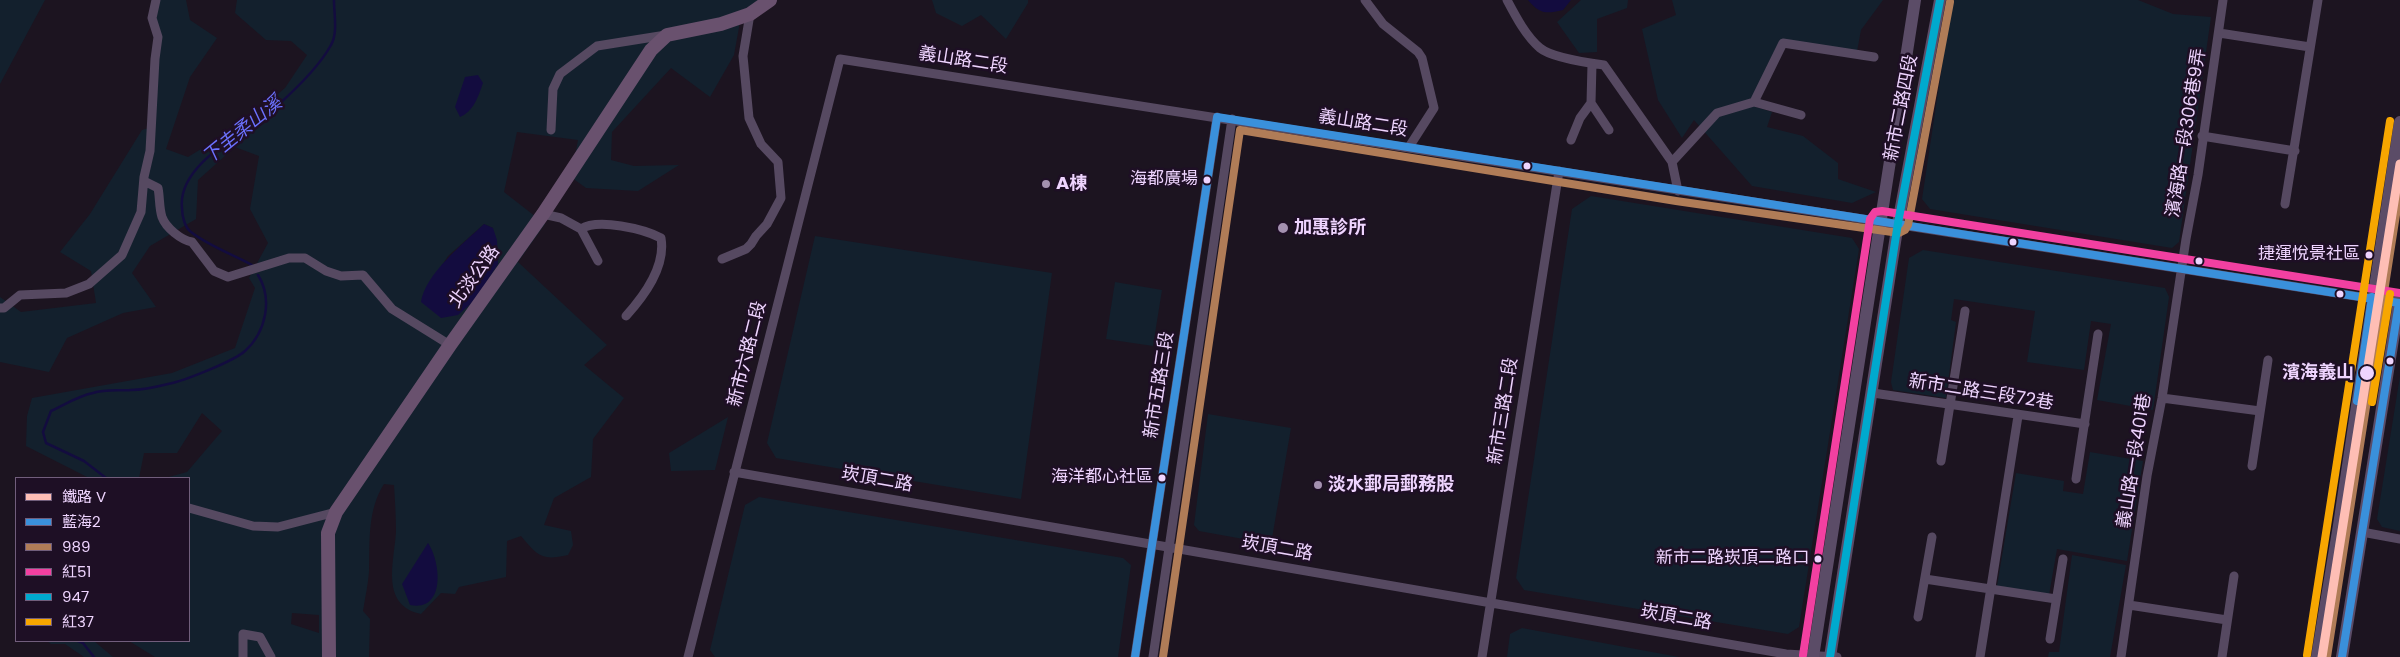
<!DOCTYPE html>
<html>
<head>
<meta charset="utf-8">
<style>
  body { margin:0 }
  #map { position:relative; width:2400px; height:657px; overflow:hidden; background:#1c1420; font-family:Poppins,"Noto Sans TC",sans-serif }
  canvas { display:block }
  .legend { position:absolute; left:15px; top:477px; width:175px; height:165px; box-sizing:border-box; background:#1e0f25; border:1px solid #715e7c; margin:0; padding:6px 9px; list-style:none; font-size:15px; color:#eed4fe }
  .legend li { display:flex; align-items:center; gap:10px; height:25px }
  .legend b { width:25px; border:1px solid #715e7c }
</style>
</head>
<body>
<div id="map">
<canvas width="2400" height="657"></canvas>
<ul class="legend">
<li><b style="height:6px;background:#febeb5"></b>鐵路 V</li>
<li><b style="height:6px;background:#3a90db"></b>藍海2</li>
<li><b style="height:6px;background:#b07c57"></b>989</li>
<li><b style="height:6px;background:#f240a1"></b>紅51</li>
<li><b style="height:6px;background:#00a9ce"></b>947</li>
<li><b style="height:6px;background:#f7a600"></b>紅37</li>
</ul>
</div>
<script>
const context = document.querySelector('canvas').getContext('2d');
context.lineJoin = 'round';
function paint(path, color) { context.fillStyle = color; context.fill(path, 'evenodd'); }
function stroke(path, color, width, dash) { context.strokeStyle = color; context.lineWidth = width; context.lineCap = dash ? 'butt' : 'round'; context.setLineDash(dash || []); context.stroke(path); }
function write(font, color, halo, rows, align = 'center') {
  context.font = font + ' Poppins,"Noto Sans TC",sans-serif'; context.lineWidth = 5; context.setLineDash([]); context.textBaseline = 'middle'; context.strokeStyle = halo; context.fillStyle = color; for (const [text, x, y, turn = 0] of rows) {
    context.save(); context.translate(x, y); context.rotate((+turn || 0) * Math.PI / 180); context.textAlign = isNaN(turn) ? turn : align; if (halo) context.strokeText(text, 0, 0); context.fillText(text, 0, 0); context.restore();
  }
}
paint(new Path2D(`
  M0,0h45l-45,84z
  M156,0h30l4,20 27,18 -27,39 -24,72 22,8 54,-33 43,-36 22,-33 -16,-14 -25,-1 -31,-27 2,-13h522l-17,11 -8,44 -24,42 -39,-29 -59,64 -1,28 23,6 45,-1 -41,26 -52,-3 -15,-11 7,-37 -61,-8 -13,60 41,32 -27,38 89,83 -23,20 40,33 -31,41 -2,38 -37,21 -10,27 27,6 2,14 -5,10c-27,6 -30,1 -47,-19l-14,5 -1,36 -47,10 -4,7 -14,-1 -20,21c-41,-9 -27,-51 -25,-82 0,-15 -1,-31 -2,-47l-10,-1c-17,27 -14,58 -15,88 -1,13 -4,26 -6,39l7,8 -1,38h-214l-26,-16h60v-163h-24l22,-6 35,-41 -20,-18 -25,40h-33l-5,25h-50l-63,-32 1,-30 5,-18 140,-25 63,-25 20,-60 -6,-10 19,-35 -18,-34 9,-53 -24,-9 -37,33 -2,39 -46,27 -18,27 24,34 -33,6 -56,25 -18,34 -49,-10v-65l21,15 75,-9 -5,-32 -31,-19 30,-38 52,-84 10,-3 5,-53 -4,-56zM484,224l9,4 -54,42 9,-14zM292,613l27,2v18l-28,-9z
  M932,0h96v3l-22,36 -25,-24 -19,11 -26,-13z
  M1581,0h47l-1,8 -30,11v33l-18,1 -22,-31z
  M1672,0h211l-22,30 -5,27 -73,-18 -27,68 16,5 -5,15 36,9 35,27v16l38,13 -24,11 -100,-17 -58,-66 -12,18 -24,-38 -16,-71 34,-14z
  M1952,0h186l35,14 38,3 -32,225 -7,6 -242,-39 -8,-10z
  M1591,196l261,42 7,11 -60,378 -11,7 -264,-44 -8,-12 56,-369z
  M815,236l237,37 -31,226 -245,-41 -9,-15z
  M1923,250l242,38 4,9 -16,113 -56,-10 14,-76 -20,-3 -7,49 -57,-8 8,-51 -81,-12 -3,21 5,2 -10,76 -53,-8 -2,-8 18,-124z
  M1115,282l47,8 -9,56 -47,-7z
  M2400,376v155l-18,-4 -5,-8z
  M1208,414l83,14 -20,116 -72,-13 -5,-6z
  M728,417l-13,53 -44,1 -2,-18z
  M2090,452l53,9 -16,100 -70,-12 -8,46 -52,-9 19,-113 48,8 -1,10 20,3z
  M759,497l364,61 8,7 -13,92h-403l-5,-7 35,-145z
  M2072,555l54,10 -16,92h-62l1,-5h10z
  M1522,628l157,29h-172l3,-23z
  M47,641h47l19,16h-29l-19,-13h-14z`), '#13202d');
paint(new Path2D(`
  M1528,0h43l-8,10c-18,4 -23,4 -35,-10z
  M478,75l5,8c-5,14 -9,28 -23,34l-5,-10 10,-30z
  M484,224l9,4 4,12 1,24 -23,36 -17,15 -17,3 -20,-16c4,-28 43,-59 63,-78z
  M428,543c13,19 18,69 -18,62l-8,-21z`), '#130c3f');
stroke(new Path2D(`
  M252,265c-18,-10 -45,-20 -61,-33 -6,-4 -9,-16 -9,-24 -5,-45 66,-77 96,-103 19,-17 41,-38 53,-60 7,-12 3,-31 3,-45
  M106,478l-22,-17 -38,-18 -3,-11 8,-21c13,-6 27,-15 42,-18 12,-4 25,-2 38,-3 12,0 25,-3 37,-6 16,-3 66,-23 77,-33 21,-19 28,-52 13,-76
  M78,641l5,2 11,14`), '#130c3f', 2.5);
stroke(new Path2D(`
  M1365,0l18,24 35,28 4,6 12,50 -25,39
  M1507,0c9,17 19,36 33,48 12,10 49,15 64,17l68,97 6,29
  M2219,33l91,14
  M1754,102l29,-59 91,14
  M1591,103l18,27
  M551,130l2,-41 7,-15 37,-28 69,-11
  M2202,136l93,15
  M1571,140l9,-22 11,-15 1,-39
  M1672,162l45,-49 37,-11 47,13
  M144,181l14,7c2,10 1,20 4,29 4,11 19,23 30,25l22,29 14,6 61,-19h16l21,13 15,5 22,-1 29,34 58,36
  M2285,204l33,-204
  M543,214l18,4 20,11c17,-11 63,0 80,9 5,29 -17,58 -35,78
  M581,229l17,32
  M722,259l24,-10 5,-5 5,-8 11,-12 14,-26 -3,-36 -17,-18 -12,-26 -6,-62 7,-42
  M0,308h4l16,-13 46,-2 23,-9 33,-29 19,-43 3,-35 6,-26 5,-92 3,-22 -6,-19 4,-18
  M1873,393l212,31
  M2162,398l98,13
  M1941,461l24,-150
  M2252,466l16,-106
  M734,472l1052,182 51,3
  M2076,479l22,-145
  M189,508l64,18 25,1 58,-15
  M2362,532l38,7
  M1925,579l131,20
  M2129,605l98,15
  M1918,617l14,-80
  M2050,639l13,-80
  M243,657v-23l17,3 11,20
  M688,657l152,-598 1560,244
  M1135,657l82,-540
  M1153,657l79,-538
  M1482,657l77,-486
  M1980,657l38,-241
  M2121,657l26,-181 15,-78 24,-159 12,-64 25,-175
  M2222,657l12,-81`), '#564961', 9);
stroke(new Path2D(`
  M1813,657l102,-657
  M1830,657l68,-434 42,-223
  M2317,657l22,-132 61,-403
  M2342,657l58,-361`), '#5b4c67', 12);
stroke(new Path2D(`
  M329,657l-1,-124 8,-21 114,-167 93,-131 108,-164 16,-15 54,-11 29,-10 20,-14`), '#69516e', 14);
stroke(new Path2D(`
  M2357,401l15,-104
  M1135,657l82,-540 1182,186 -57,354`), '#3a90db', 8);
stroke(new Path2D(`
  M1163,657l77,-527 436,71 223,32 6,-3 3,-5 42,-223
  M2327,657l73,-468`), '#b07c57', 8);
stroke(new Path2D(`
  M1803,655l67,-436 5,-7 7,-1 518,82`), '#f240a1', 8);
stroke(new Path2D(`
  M1830,657l68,-434 42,-223`), '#00a9ce', 8);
stroke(new Path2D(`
  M2372,402l18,-108
  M2307,655l83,-534`), '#f7a600', 8);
stroke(new Path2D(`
  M2322,657l78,-493`), '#febeb5', 9);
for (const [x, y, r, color] of [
  [1527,166,4.5,"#eed4fe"],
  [1207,180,4.5,"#eed4fe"],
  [1046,184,5,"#a491b0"],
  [1283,228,6,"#a491b0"],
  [2013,242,4.5,"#eed4fe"],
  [2369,255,4.5,"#eed4fe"],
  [2199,261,4.5,"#eed4fe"],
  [2340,294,4.5,"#eed4fe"],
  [2390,361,4.5,"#eed4fe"],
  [2367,373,8,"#eed4fe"],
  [1162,478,4.5,"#eed4fe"],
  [1318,485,5,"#a491b0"],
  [1818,559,4.5,"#eed4fe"]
]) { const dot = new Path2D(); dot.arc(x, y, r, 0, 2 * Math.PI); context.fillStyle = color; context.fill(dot); stroke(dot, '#1e0f25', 2); }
write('17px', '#eed4fe', '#1e0f25', [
  ["海都廣場",1198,180],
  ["捷運悅景社區",2360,255],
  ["海洋都心社區",1153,478],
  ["新市二路崁頂二路口",1809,559]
], 'right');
write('18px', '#eed4fe', '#1e0f25', [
  ["義山路二段",963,61,9],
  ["新市二路四段",1902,108,-79],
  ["義山路二段",1363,124,9],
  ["濱海路一段306巷9弄",2187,133,-81],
  ["北淡公路",475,277,-54],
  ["新市六路二段",748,354,-76],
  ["新市五路三段",1160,385,-81],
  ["新市二路三段72巷",1981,393,9],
  ["新市三路二段",1504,411,-81],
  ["義山路一段401巷",2135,461,-81],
  ["崁頂二路",877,480,10],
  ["崁頂二路",1277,549,10],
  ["崁頂二路",1676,618,10]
]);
write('bold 18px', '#eed4fe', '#1e0f25', [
  ["A棟",1056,184],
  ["加惠診所",1294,228],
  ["淡水郵局郵務股",1328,485]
], 'left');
write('bold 18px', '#eed4fe', '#1e0f25', [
  ["濱海義山",2354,373]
], 'right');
write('italic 19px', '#6b71fd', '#1e0f25', [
  ["下圭柔山溪",243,131,-39]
]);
</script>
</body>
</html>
